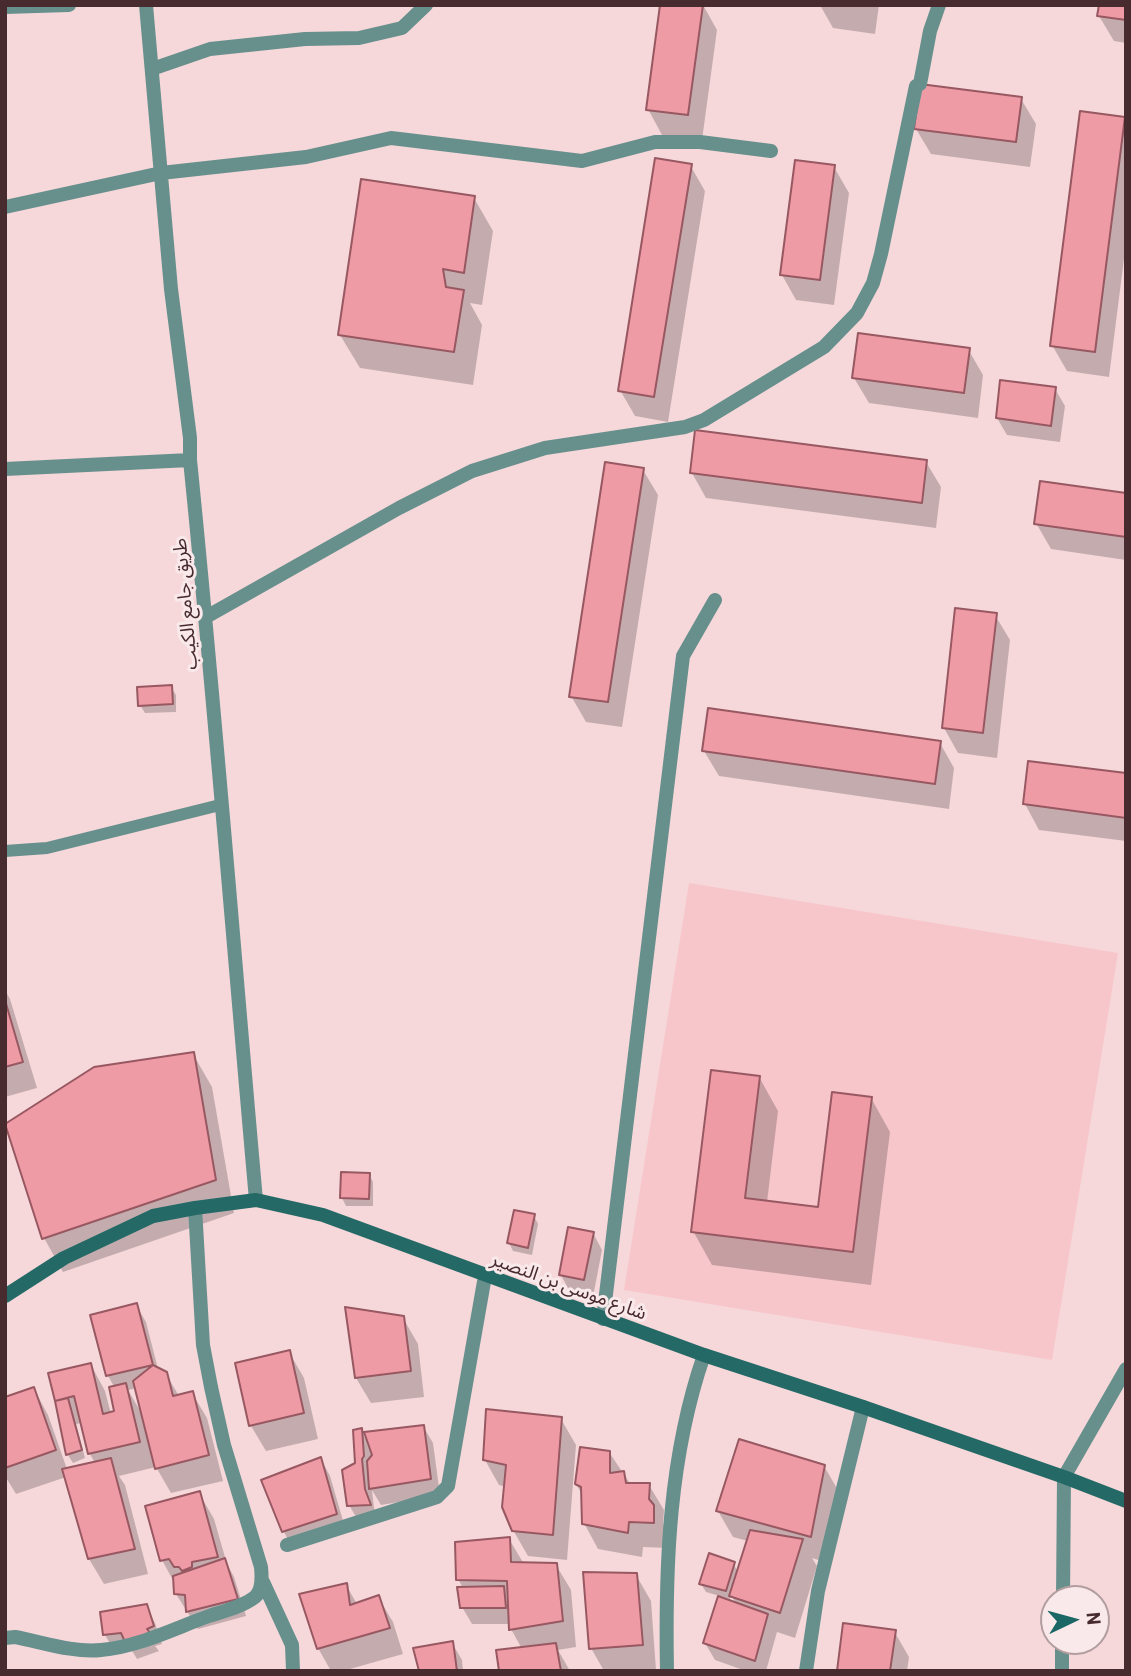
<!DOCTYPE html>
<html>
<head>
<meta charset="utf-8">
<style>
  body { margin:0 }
  #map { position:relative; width:1131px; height:1676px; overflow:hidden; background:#f6d8da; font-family:Barlow,sans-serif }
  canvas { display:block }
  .frame { position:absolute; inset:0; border:7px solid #482b2f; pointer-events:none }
  .north { position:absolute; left:1040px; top:1585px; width:70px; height:70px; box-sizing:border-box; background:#f9e9ea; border:2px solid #b29d9f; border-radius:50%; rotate:85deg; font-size:19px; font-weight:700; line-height:28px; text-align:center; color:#482b2f }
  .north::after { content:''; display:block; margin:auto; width:24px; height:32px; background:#1a6765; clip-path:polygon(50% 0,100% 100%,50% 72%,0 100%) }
</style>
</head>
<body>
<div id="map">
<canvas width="1131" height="1676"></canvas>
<div class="frame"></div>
<div class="north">N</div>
</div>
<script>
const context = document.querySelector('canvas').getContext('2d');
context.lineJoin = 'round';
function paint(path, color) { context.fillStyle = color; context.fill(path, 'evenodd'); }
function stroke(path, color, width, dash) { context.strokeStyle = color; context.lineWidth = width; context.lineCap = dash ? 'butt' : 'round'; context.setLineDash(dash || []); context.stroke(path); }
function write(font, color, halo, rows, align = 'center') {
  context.font = font + ' Barlow,"Noto Sans Arabic",sans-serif'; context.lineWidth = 6; context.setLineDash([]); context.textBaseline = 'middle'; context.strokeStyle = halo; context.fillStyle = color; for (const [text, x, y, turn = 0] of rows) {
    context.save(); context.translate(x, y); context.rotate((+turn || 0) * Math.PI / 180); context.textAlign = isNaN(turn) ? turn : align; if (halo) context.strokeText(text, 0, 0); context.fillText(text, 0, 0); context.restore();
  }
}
paint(new Path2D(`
  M689,883l429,70 -66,407 -428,-70z`), '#f7c6cb');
paint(new Path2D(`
  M703,5l14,25 -15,110 -40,-5 -14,-26z
  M820,5h59l-4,29 -42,-6z
  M1126,5v38l-12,-2 -15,-25z
  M1021,99l15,25 -6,43 -99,-13 -15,-25z
  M1124,118l2,4v121l-17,134 -42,-6 -15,-26z
  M690,165l15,26 -37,231 -33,-6 -15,-26z
  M834,167l15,26 -15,112 -38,-5 -14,-25z
  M474,198l19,33 -11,74 -12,-2 12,22 -9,60 -113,-17 -20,-33z
  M968,349l15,26 -5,43 -109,-15 -15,-25z
  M1055,389l10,17 -5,36 -53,-7 -10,-17z
  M926,462l15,25 -5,41 -230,-30 -14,-25z
  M643,470l15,25 -36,232 -36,-5 -15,-26z
  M1126,494v66l-75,-11 -15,-26z
  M995,615l15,25 -13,118 -39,-5 -14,-25z
  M171,687l5,8v17l-31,1 -5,-8z
  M940,743l14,25 -5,41 -230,-33 -15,-25z
  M1126,775v66l-87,-11 -14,-26z
  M5,990l5,9 27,89 -32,9z
  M193,1054l19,33 22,126 -171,59 -19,-34 -38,-113z
  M759,1077l19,34 -11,91 53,7 51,-111 19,34 -19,153 -159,-20 -19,-34z
  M369,1174l4,8v24h-27l-4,-8z
  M534,1216l4,8 -6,31 -19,-4 -4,-8z
  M593,1233l9,17 -9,47 -23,-5 -9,-17z
  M136,1305l10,17 12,47 8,5 13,22 13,-3 15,25 16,63 -52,12 -15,-26 -37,9 6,9 23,89 -44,10 -15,-25 -23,-82 -50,17 -11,-18v-77l29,-10 14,26 19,54 28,-6 -5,-9 -8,-31 -6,1 9,34 -12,5 -5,-8 -11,-55 34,-35 14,26 6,23 5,-2 -1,-24 -7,-12 -15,-60zM137,1388l5,26 -14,-24z
  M403,1318l15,26 6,53 -53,6 -15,-25z
  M289,1352l15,26 14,61 -52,12 -15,-25 -14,-61z
  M561,1419l15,26 -9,115 -39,-4 -15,-26 -7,-43 -7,-2 -14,-25z
  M423,1426l10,17 7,52 -59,10 -9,-15 2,18 5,14h-20l-10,-17 12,-75 7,12z
  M609,1452l22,33h18l15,25 -1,14 5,8v16l-25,-1 -1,10 -44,-8 -14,-26 -1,-27 -7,-12z
  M321,1459l9,17 16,55 -53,18 -9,-17 -20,-51z
  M824,1466l15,26 -14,70 -13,-4 5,8 -22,72 -18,-6 -11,39h-20l-31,-11 -10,-17 32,-38 -6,-10 -1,4 -24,-7 -5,-8 32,-21 5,9 10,-31 -15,-4 -15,-26z
  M199,1493l15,26 13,45 7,13 12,39 -48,13 -22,-35 -1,-10 -13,-24z
  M509,1539l15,25 32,1 15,25 5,57 -18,3 12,21h-69l21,-22 -11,-20 -1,-5h-38l-10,-17 1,-19 -5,-9z
  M636,1575l15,26 5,69 -52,1 -13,-23z
  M346,1585l11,19 21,-7 15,25 10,32 -60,17h-12l-13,-23z
  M146,1606l9,17 7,21 -7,2 4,5 -22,8 -6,-10 -16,3 -10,-17z
  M894,1631l15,26 -2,14h-68z
  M452,1643l10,17 1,11h-42z`), '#0003');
const building = new Path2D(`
  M660,5h43l-15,110 -42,-5z
  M1099,5h27v15l-29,-4z
  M920,84l102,13 -6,45 -102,-13z
  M1080,111l45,6 -30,235 -45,-6z
  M655,158l37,6 -38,233 -36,-6z
  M795,160l40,5 -15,115 -40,-5z
  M361,179l114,17 -11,77 -21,-4 3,18 18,3 -10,62 -116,-17z
  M858,333l112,15 -6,45 -112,-15z
  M1000,380l56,7 -5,39 -55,-8z
  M695,430l232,30 -5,43 -232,-30z
  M605,462l39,6 -36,234 -39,-5z
  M1040,481l86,12v44l-92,-13z
  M955,608l42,5 -14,120 -41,-5z
  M172,685l1,19 -35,2 -1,-19z
  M708,708l233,33 -6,43 -233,-33z
  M1028,761l98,12v45l-103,-14z
  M5,1000l18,62 -18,5z
  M194,1052l22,128 -174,59 -37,-115 89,-57z
  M711,1070l49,6 -15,122 73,9 14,-115 40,5 -19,155 -162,-20z
  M341,1172l29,1 -1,26 -29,-1z
  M514,1210l21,4 -7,34 -21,-5z
  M568,1227l26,5 -10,48 -25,-5z
  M137,1303l16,62 -47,11 -16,-61z
  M345,1307l59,9 7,55 -56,7z
  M290,1350l14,63 -55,13 -14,-63z
  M91,1363l12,51 11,-3 -5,-24 17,-4 14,59 -52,12 -14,-58 -19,5 -7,-28z
  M153,1365l14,7 6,24 20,-5 16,64 -54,14 -22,-88z
  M34,1387l22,63 -51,18v-71z
  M68,1398l14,52 -16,5 -11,-54z
  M486,1409l76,8 -9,118 -41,-4 -10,-24 4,-42 -23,-5z
  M424,1425l7,54 -62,10 -2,-28 5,-6 -8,-23z
  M362,1428l2,28 -2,3 3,30 6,16 -24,1 -5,-36 13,-7 -2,-33z
  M739,1439l86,26 -14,72 -95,-26z
  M580,1447l30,4v22l14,-2 2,12h24l-1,16 5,6v18l-25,-1 -1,11 -46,-9 -1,-37 -6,-3z
  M321,1457l16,57 -55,18 -21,-52z
  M111,1458l24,91 -47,10 -26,-90z
  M200,1491l18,66 -26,5v5l-10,4 -3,-4h-5l-5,-8 -9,2 -15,-55z
  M750,1530l53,9 -23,74 -51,-17z
  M510,1537l1,25 46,1 6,58 -54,9 -2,-49 -51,-1 -1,-38z
  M709,1553l26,9 -9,29 -27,-7z
  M225,1558l13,41 -52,13 -1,-17 -11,-1 -1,-18z
  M583,1572l54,1 6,72 -54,4z
  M347,1583l3,22 29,-10 11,33 -73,21 -18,-55z
  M504,1586l2,22h-46l-3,-21z
  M718,1596l50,18 -13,47 -52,-18z
  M147,1604l7,22 -7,3 4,5 -26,8 -4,-9 -18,2 -3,-23z
  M843,1623l53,7 -6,41h-53z
  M453,1641l4,30h-38l-6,-23z
  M556,1643l5,28h-62l-3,-21z`);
paint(building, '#ee9ba6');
stroke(building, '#985861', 2);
stroke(new Path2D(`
  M5,851l42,-3 173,-43`), '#67908d', 12);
stroke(new Path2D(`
  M146,5l25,284 19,149v22c25,246 44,494 66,740
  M5,7l64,-2
  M152,69l58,-20 95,-10 54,-1 43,-10 24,-23
  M5,207l156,-34 145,-16 85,-19 191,23 73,-19h45l71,9
  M5,469l185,-9
  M206,617l193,-109 73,-37 73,-23 140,-21 19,-7 120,-73 33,-34 16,-30 8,-29 35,-168 4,-2 10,-53 9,-26
  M603,1319l80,-663 32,-56
  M287,1545l150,-48 11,-11 37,-210
  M263,1582l29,63 1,26
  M1063,1599l1,-122 62,-108
  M5,1638l10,-1c27,5 58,16 86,13 37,-3 74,-22 108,-34 15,-5 33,-9 46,-19 8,-7 7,-20 6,-30l-37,-122 -13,-58 -8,-42 -8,-137
  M667,1671c-2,-106 2,-215 37,-316
  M806,1671l12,-80 45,-184
  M1062,1671v-30`), '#67908d', 14);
stroke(new Path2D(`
  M5,1296l59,-38 89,-42 42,-8 61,-8 67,15 381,140 159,52 201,70 62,24`), '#246966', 14);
write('19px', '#482b2f', '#f9e9ea', [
  ["طريق جامع الكيب",185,604,-95],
  ["شارع موسى بن النصير",569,1286,20]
]);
</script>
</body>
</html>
